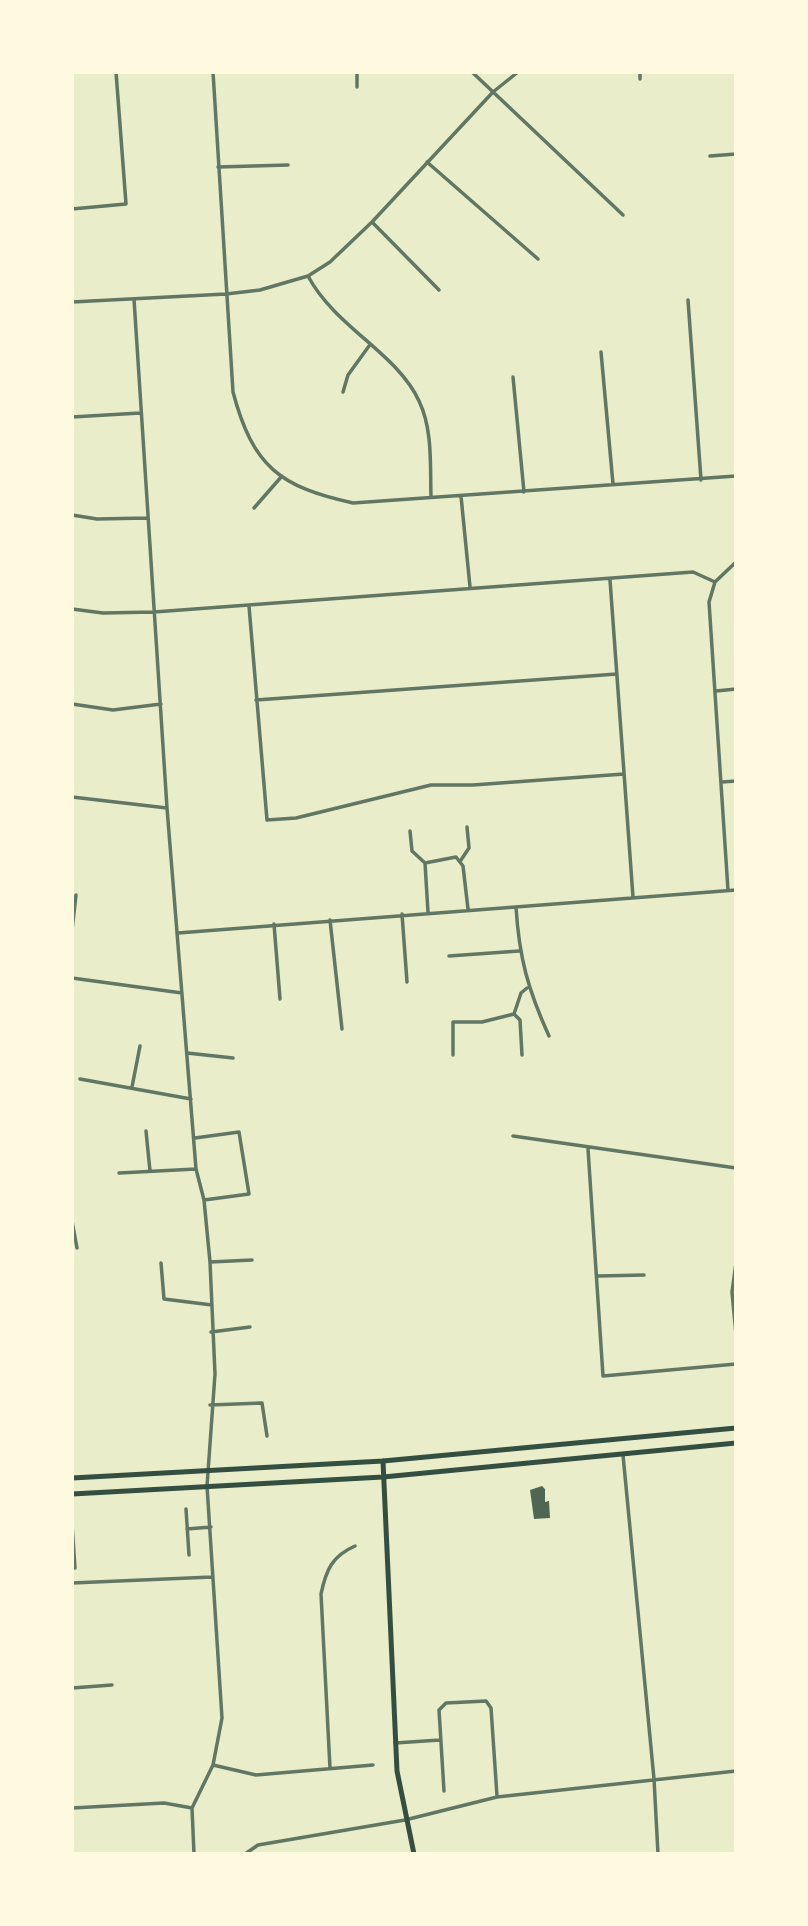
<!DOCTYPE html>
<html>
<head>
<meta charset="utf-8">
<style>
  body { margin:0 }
  #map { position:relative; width:808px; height:1926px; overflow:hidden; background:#e9edc9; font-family:Poppins,sans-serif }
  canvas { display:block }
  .frame { position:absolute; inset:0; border:74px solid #fefae0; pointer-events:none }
</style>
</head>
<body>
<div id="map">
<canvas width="808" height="1926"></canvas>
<div class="frame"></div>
</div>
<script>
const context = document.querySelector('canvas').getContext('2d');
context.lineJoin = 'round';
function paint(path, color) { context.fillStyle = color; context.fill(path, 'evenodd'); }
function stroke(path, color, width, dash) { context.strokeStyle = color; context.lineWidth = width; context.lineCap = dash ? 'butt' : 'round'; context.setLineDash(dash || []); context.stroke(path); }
paint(new Path2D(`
  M542,1486l3,3v13l4,-1 1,17 -16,1 -4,-29z`), '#4f6655');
stroke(new Path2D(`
  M213,72l20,320c20,75 47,95 120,111l383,-27
  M357,72v15
  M472,72l151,143
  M640,72v7
  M710,156l26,-2
  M427,162l111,97
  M218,167l70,-2
  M72,209l54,-5 -10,-132
  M372,222l67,68
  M308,276c27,51 89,77 111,125 14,29 11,65 12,96
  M134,299l33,509 29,361 8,31 6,62 5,112 -8,112 15,232 -9,47 -21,43 2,46
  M688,300l13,180
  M72,302l154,-8 34,-4 48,-14 22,-14 42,-40 121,-130 25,-20
  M601,352l12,132
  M513,377l11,115
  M343,392l5,-17 21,-29
  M72,417l68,-4
  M461,496l9,91
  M254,508l28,-32
  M72,515l25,4 50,-1
  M610,580l23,317
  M249,606l18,214 29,-2 135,-33h42l151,-11
  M72,609l31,4 51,-1 539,-40 22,10
  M716,691l20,-2
  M256,700l361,-26
  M72,704l41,6 48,-6
  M722,782l14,-1
  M72,797l95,11
  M410,831l2,20 13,12
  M461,860l8,-12 -2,-21
  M728,890l-19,-288 6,-20 21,-20
  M516,907c3,50 12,83 33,129
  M428,912l-3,-49 31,-6 7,9 5,43
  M402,914l5,68
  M330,920l12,109
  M274,924l6,75
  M72,930l4,-35
  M178,933l558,-43
  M449,956l70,-5
  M72,978l110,15
  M514,1014l6,6 2,35
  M187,1053l46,5
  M453,1055v-33h29l32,-8 7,-21 6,-5
  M80,1079l111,20
  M132,1087l8,-41
  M146,1131l4,40
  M513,1136l223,32
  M195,1138l44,-6 10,62 -45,6
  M588,1149l15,227 133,-12
  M119,1173l77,-4
  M72,1221l5,27
  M210,1262l42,-2
  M161,1263l3,36 48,6
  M736,1263l-4,29 4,42
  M598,1276l46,-1
  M211,1332l39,-5
  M210,1405l52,-2 5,33
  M623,1455l31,324 4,75
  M186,1509l3,46
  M72,1524l3,44
  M187,1529l24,-2
  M72,1583l140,-6
  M72,1688l40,-3
  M395,1743l45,-3
  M213,1765l43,10 117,-10
  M330,1768l-9,-174c5,-24 11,-38 34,-48
  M444,1791l-5,-81 7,-7 40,-2 5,7 6,88
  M72,1808l92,-5 28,5
  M245,1854l13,-9 147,-25 92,-23 239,-26`), '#617663', 3.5);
stroke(new Path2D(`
  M383,1461l14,310 17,83`), '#344e41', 5);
stroke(new Path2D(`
  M72,1478l311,-17 353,-33
  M72,1494l311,-17 353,-34`), '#344e41', 5);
</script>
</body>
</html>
